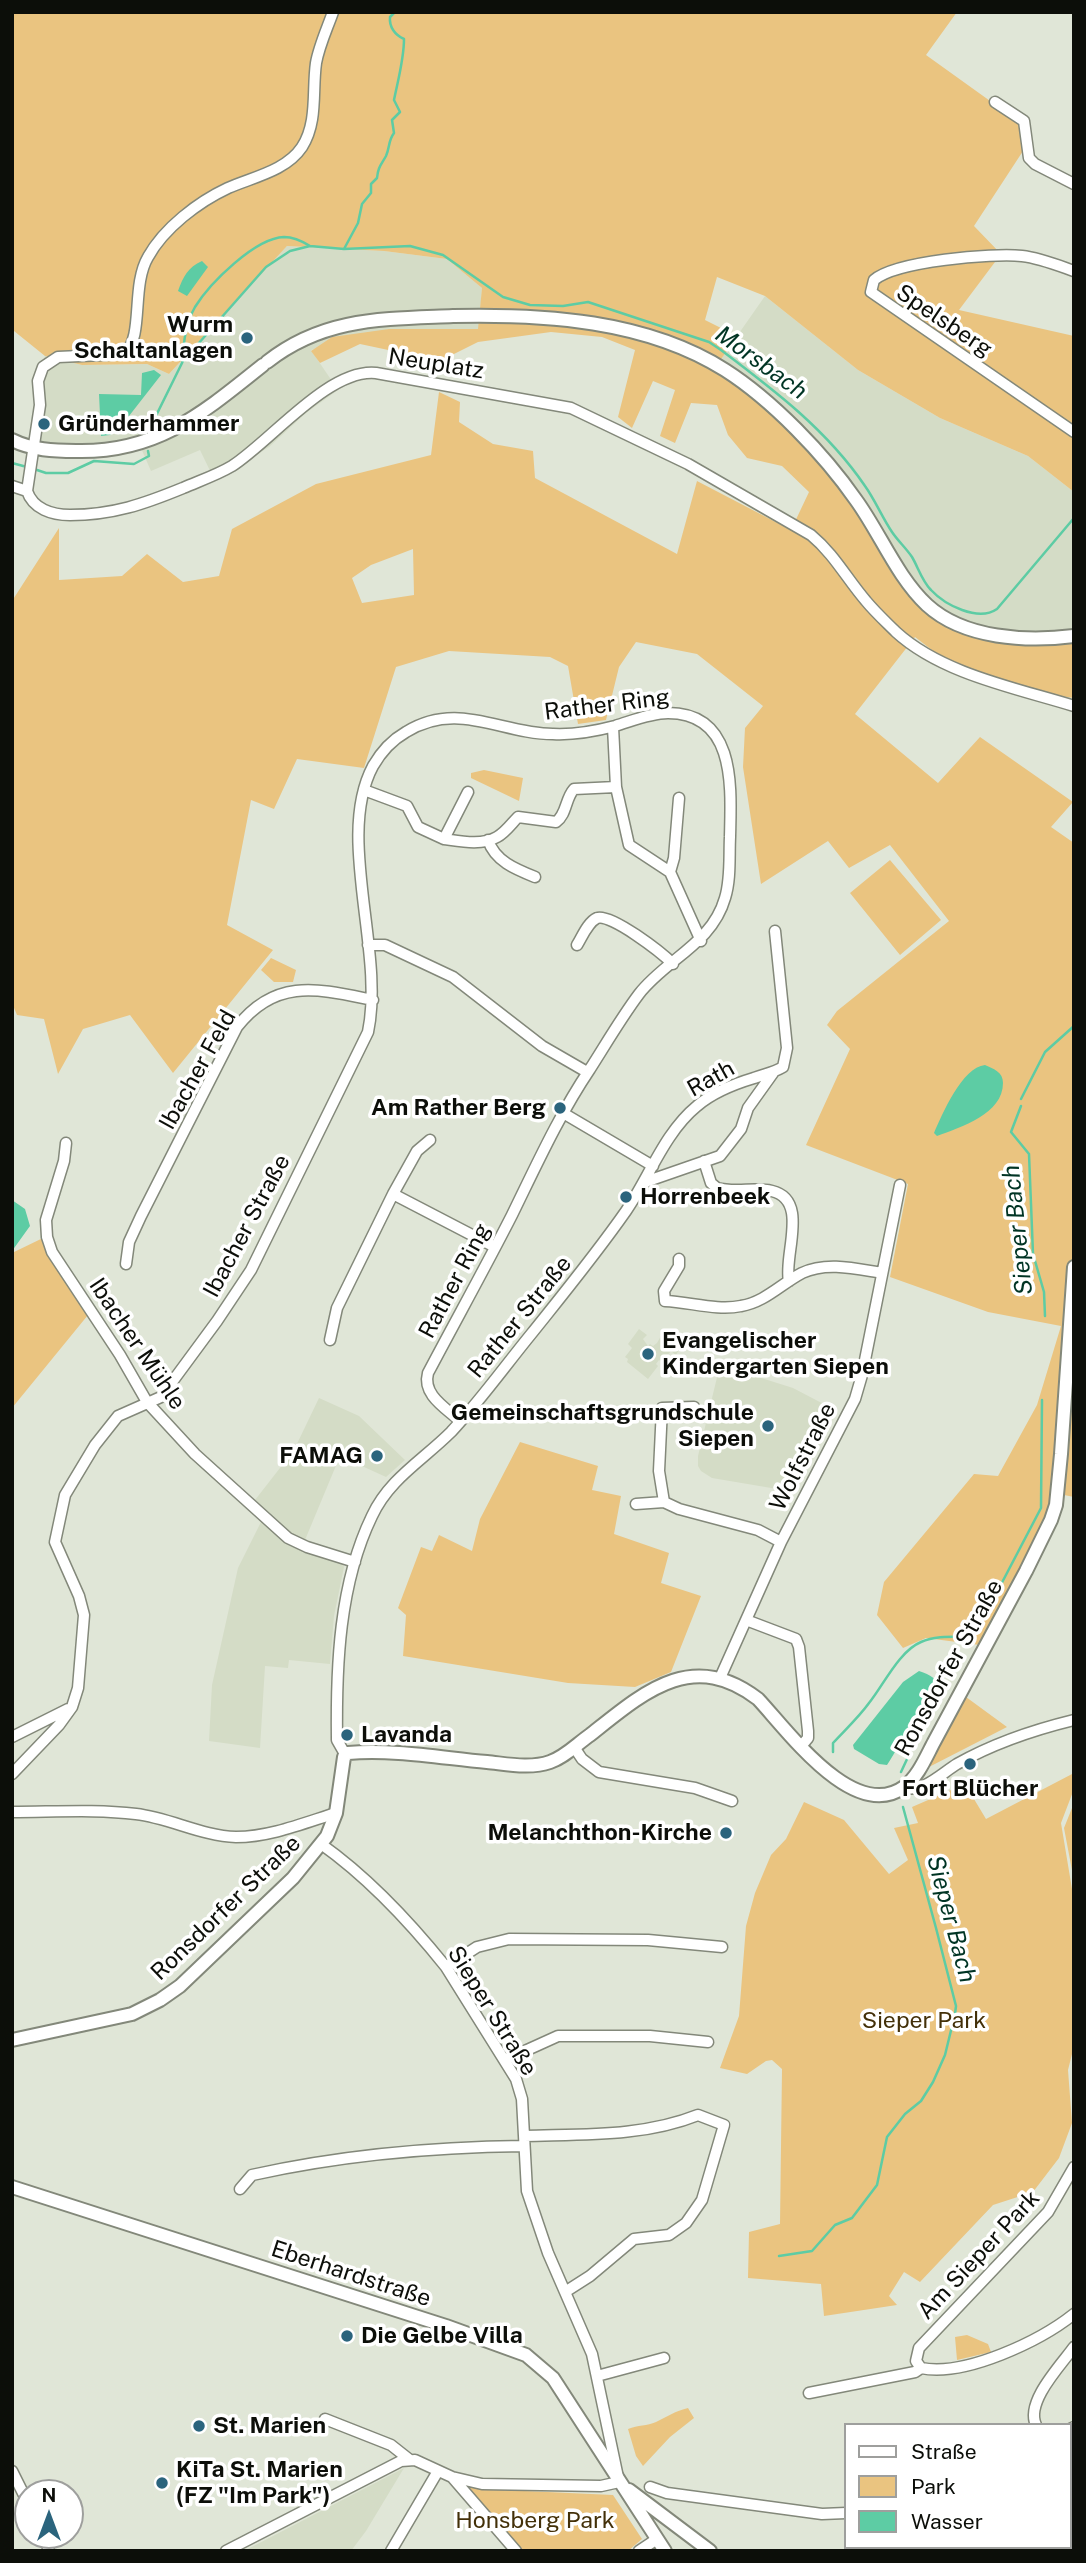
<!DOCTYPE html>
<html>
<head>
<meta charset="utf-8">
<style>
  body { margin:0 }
  #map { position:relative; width:1086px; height:2563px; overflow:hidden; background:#e0e6d7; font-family:"Public Sans",sans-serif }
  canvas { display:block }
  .frame { position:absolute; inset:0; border:14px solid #0c0e09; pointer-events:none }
  .legend { position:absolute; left:844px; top:2423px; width:228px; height:126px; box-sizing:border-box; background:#fff; border:2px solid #9e9f9d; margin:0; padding:9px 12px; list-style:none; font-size:21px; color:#0c0e09 }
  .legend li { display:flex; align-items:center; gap:14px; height:35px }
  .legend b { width:35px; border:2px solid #9e9f9d }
  .north { position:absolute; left:14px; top:2479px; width:70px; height:70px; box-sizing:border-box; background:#fff; border:2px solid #9e9f9d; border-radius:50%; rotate:0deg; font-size:19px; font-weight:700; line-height:28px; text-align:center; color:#0c0e09 }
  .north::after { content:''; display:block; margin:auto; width:24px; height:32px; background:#2b647d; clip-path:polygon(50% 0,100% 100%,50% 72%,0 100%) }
</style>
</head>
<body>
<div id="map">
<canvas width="1086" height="2563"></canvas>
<div class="frame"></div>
<ul class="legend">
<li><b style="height:9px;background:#fff"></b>Straße</li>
<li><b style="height:19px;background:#eac480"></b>Park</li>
<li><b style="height:19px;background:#5dcca4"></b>Wasser</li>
</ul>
<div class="north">N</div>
</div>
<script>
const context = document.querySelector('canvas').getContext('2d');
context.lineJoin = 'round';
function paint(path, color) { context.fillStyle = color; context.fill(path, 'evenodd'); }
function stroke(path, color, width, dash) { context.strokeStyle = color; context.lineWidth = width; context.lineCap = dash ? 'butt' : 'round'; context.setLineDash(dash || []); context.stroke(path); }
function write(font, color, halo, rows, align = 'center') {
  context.font = font + ' "Public Sans",sans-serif'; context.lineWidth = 7; context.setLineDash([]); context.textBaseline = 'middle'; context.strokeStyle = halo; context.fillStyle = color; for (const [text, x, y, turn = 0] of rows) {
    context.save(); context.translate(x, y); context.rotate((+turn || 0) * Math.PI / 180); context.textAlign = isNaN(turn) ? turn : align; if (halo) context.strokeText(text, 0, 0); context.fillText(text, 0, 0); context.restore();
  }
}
paint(new Path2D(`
  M287,246l97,5 63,8 35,29 -3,41h-90l-78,21 27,40 -32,23 -37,34 -54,34 -15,-31 -49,21 -14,-32 -87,8 -20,-7 8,-37 -3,-24 10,-23 37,9 65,-1 22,10z
  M765,296l93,74 82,48 88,38 46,36v148l-24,4 -53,-1 -52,-17 -29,-23 -59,-93 -143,-141z
  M639,1329l8,6 -4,4 5,7 2,-2 3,2 4,-3 5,-9 19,12 -5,9 -5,-4 -9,11 -3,-2 -3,4 2,2 -10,13 -21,-17 1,-3 -3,-2 7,-9 -4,-4z
  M720,1365l73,23 44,23 -42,81 -83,-14 -11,-7 -3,-5v-10z
  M319,1398l40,18 46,44 -19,17 -46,-21 -35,84 -14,-7 -36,-33 39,-50z
  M262,1520l39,29 41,14 2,4 -10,49 -4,48 -41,-4 -1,8 -23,-2 -5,82 -51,-7 3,-56 26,-117z
  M404,2468l-38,63 -15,20h-107z`), '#d4dcc6');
paint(new Path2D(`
  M12,12h945l-31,43 92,66 5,30 -49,75 27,28 -42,56 115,26v156l-46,-36 -88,-38 -82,-48 -93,-74 -48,-19 -12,43 32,16 -22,32 13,7 76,70 53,65 59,93 29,23 52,17 53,1 24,-4v58l-44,-6 -80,-28 -35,-27 -60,77 83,69 42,-46 93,65 -22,25 23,16v654l-15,-3 -79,151 -54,-7 -23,10 -26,-33 7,-33 90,-108 24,2 39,-71 24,-79 -73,-14 -98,-35 18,-93 -102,-39 44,-96 -23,-24 10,-14 112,-90 -59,-76 -41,23 -21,-27 -67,43 -18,-117 2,-39 18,-22 -66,-52 -61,-12 -17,25 -13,53 -28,4 -10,-58 -18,-9 -101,-6 -53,16 -32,101 -67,-9 -23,50 -23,-9 -24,125 46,25 -100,123 -43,-58 -47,14 -25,45 -14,-55 -27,-4 -5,-12v-402l47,-73v52l63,-4 25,-22 36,28 36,-6 13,-47 84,-45 115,-29 8,-63 21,10 -1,20 34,22 40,7 2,27 142,76 20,-73 94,49 18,-38 -27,-26 -35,-8 -19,-23 -11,-30 -26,-2 -16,40 -15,-7 15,-46 -22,-9 -21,47 -14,-11 17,-67 -33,-13 -51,-5 -73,10 -38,19 -80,-17 -40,19 -9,-12 21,-14 57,-8h89l4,-41 -35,-29 -63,-8 -97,-5 -118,128 -22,-10 -65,1 -37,-9 -31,-25 -2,-5zM413,549l1,46 -52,8 -10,-25 19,-13z
  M484,770l39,8 -4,23 -48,-23v-5z
  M890,860l51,60 -41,35 -50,-62z
  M271,958l25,12 -3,12h-19l-13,-12z
  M45,1237l43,78 -76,93v-155z
  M520,1442l78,24 -6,24 29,6 -7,38 55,19 -8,30 40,13 -30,76 -36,15 -67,-4 -165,-27 3,-41 -8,-7 23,-61 11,4 7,-16 33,16 8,-32z
  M966,1697l41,30 -78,40z
  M1074,1773v16l-13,34 13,78v145l-6,24 4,53 -13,35 -26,34 -40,13 -73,77 -16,-10 -15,24 8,9 -73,11 -3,-32 -73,-6 1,-46 31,-8 2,-155 -10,-9 -6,1 -19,13 -27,-6 19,-52 7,-90 9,-33 16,-38 15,-16 18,-37 40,18 45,54 19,-14 -14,-32 24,-5 -6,-16 53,-23 21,35z
  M1074,1803v78l-10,-53z
  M967,2335l21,9 3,8 -34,8 -2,-23z
  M688,2408l6,10 -24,19 -27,29 -7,-10 -8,-27c10,-4 19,-3 28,-7 13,-6 17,-10 32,-14z
  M463,2485l18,4 132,6 29,44 -14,12h-107z`), '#eac480');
paint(new Path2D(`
  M202,261l6,6 -21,29 -9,-5c5,-14 10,-24 24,-30z
  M154,370l7,5 -32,41 -19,19 -9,1 -2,-42 42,1 1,-22z
  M985,1065c9,4 18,7 18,18 0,31 -42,44 -66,53l-3,-3c8,-18 28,-66 51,-68z
  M12,1200l13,9 5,17 -18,25z
  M919,1671c24,8 24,18 18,39 -28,14 -34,30 -50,55l-8,-1 -25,-15 -1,-4 50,-63z`), '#5dcca4');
stroke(new Path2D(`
  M344,249l14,-26 4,-19 9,-11v-9l6,-6c1,-11 4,-13 9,-22 4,-9 2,-15 8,-23l-2,-13 8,-8 -6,-12c4,-20 10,-41 10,-61 -9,-4 -15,-12 -14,-22l5,-5
  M183,361c0,-18 3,-38 12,-54 15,-24 60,-69 89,-70 10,0 18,4 26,9
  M146,436l37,-75 83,-94 24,-16 20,-5 34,3 66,-3 33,9 60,42 27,8 33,1 25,-4 121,40 12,8c53,40 106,80 144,136 10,14 17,31 27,46 6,9 14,16 20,25 6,10 10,24 19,33 14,15 47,32 66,19l77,-91
  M12,463l15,4
  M34,469l12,4h22l26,-12 40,3 15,-8 -1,-5
  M1021,1099l24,-47 29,-26
  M1021,1106l-10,26 18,22 4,100 11,38 1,24
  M833,1752v-9c12,-13 26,-26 36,-40 14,-17 30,-52 52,-61 16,-7 36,-5 53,-6l67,-128 1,-108
  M901,1772l7,-15v-8
  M779,2256l33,-5 23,-26 17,-7 25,-33 10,-48 18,-23 16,-13 12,-19 12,-27 10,-41 1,-8 -20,-78 -33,-121`), '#5dcca4', 2.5);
const street = new Path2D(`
  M333,12c-6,17 -14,34 -17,51 -4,28 2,59 -14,84 -16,24 -49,30 -74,41 -30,14 -64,40 -80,69 -17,29 -4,78 -23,97l-67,3 -15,10 -5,14 2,24 -13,86c6,18 25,24 43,24 43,0 74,-11 113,-27 16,-7 34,-13 49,-22 39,-25 97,-98 144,-93l195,35 117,56 123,71c23,19 36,44 55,66 9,11 20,21 30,31 46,42 120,56 178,74
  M995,102l29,19 5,37 6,6 39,20
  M1074,271c-17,-6 -34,-13 -52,-15 -30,-3 -126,5 -148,24l-3,12 203,140
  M12,486l15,5
  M616,787l13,58 41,27 31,69
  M364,790l43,16 11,21 26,12 24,-47
  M444,839c15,2 38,7 53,-2 8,-4 15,-14 21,-20l38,5c11,-8 9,-23 18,-33l42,-2 -3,-60
  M488,840c7,21 27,29 47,37
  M670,872l4,-14 5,-60
  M368,945h17l68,32 89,69 45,26
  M577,945c5,-8 11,-23 20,-27 14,-5 65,35 76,46
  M563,1113l90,53
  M430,1140l-13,11 -24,43 102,53
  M66,1143l-2,18 -18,59 1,17 5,15 68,103 27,47 48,52 93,84 19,9 48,15
  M704,1161l7,22 6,5c18,5 37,-1 55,3 38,9 11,65 17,90
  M645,1182l75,-26 21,-27 7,-21 25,-35
  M679,1259v7l-15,25 1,10c25,1 52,10 76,5 24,-4 40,-22 61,-33 25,-12 55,-4 80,0
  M126,1264l3,-22 12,-26 96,-189c39,-50 82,-38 136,-27
  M330,1340l7,-32 56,-114
  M664,1502l-5,-31 3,-63 32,-1
  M636,1504l28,-2 15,7 79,21 23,12
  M746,1620l50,19 3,8 9,84v7l-6,7
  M720,1678l61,-136 74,-143 7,-24 38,-190
  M12,1737l56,-28
  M574,1747l8,12 17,13 96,16 37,13
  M345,1754l-8,-14c-1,-74 2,-156 35,-224 17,-37 51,-56 79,-84 29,-31 54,-66 81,-99 32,-40 64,-79 94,-122 23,-33 38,-78 71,-105 15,-13 37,-22 57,-28 10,-4 19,-5 29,-11l4,-19 -12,-117
  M12,1774l47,-49 13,-18 6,-19 6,-73 -5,-19 -24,-54 10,-47 30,-50 23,-29 43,-19 56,-76 34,-51 117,-238c17,-81 -33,-195 5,-266 8,-14 19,-26 33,-34 52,-32 95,2 147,2 20,1 43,-3 62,-8 17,-5 35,-13 53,-13 69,0 63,76 62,124 -1,20 1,42 -5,61 -13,46 -59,61 -86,96 -18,24 -33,50 -49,75 -31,46 -54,97 -78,146 -27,53 -56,105 -84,158 -6,22 18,35 32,48
  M904,1787c18,7 38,-14 53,-23 37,-21 76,-34 117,-44
  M12,1812c41,0 84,-3 124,2 34,4 66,22 100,23 34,0 68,-14 100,-24
  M446,1967l31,-20 32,-8 139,1 74,7
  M505,2060l53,-24h92l58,6
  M524,2136c59,-2 119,1 174,-21l26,10 -22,75 -16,23 -17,12 -35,4 -44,37 -25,16
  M240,2189l12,-14c90,-20 180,-28 272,-29
  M921,2368l-5,-7 3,-13 129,-136 26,-45
  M597,2376l67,-18
  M809,2393l106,-21 6,-4c44,9 119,-27 153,-54
  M325,2419l66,26 19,15
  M1036,2425c-11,-23 25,-60 38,-78
  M1070,2429l4,-2
  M12,2471l16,32
  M452,2477l64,74
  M650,2487l17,6 155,21 24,-1
  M44,2535l5,16
  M226,2551l175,-90 14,-1 37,17 30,7 119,2 18,-4 -27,-128 -44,-101 -21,-62 -5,-92 -6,-20 -70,-112c-37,-46 -77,-89 -125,-123
  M391,2551l47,-80
  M639,2551l18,-12`);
const secondary = new Path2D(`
  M267,362c57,-45 117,-43 186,-46 91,-2 193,4 272,54 47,30 99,84 131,130 24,33 41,77 71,105 37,34 100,37 147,31
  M12,440c20,10 42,11 64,11 81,2 127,-38 187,-86
  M12,2040l120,-26 28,-14 20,-14 113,-108 34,-42 9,-23 8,-56 4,-4c45,-4 94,5 139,9 20,2 43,7 63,0 15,-5 27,-18 40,-27 53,-42 102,-87 168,-36 30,32 96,124 146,88 14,-10 22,-30 30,-45l92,-171 25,-51 5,-15 5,-51 13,-187
  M12,2187l434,139 80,29 27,23 112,173
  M629,2490l81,61`);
stroke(street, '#83887a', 13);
stroke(secondary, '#83887a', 16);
stroke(street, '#fff', 10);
stroke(secondary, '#fff', 12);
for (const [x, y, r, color] of [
  [247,338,7,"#2b647d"],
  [44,424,7,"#2b647d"],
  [560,1108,7,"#2b647d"],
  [626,1197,7,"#2b647d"],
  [648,1354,7,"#2b647d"],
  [768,1426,7,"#2b647d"],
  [377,1456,7,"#2b647d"],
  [347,1735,7,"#2b647d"],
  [970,1764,7,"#2b647d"],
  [726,1833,7,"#2b647d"],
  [347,2336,7,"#2b647d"],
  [199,2426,7,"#2b647d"],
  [162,2483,7,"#2b647d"]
]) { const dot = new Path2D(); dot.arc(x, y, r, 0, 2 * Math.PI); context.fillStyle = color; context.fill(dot); stroke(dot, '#fff', 2.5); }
write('23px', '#0c0e09', '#fff', [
  ["Spelsberg",944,321,34],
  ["Neuplatz",436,364,9],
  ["Rather Ring",607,705,-7],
  ["Ibacher Feld",198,1070,-61],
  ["Rath",711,1079,-29],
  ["Ibacher Straße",247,1226,-62],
  ["Rather Ring",455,1281,-62],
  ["Rather Straße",520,1317,-51],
  ["Ibacher Mühle",137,1344,56],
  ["Wolfstraße",803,1457,-63],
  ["Ronsdorfer Straße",949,1668,-61],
  ["Ronsdorfer Straße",226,1908,-44],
  ["Sieper Straße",492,2011,58],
  ["Am Sieper Park",979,2255,-47],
  ["Eberhardstraße",351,2274,18]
]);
write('bold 23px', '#0c0e09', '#fff', [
  ["Wurm",233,325,"right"],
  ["Schaltanlagen",233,351,"right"],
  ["Gründerhammer",58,424],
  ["Am Rather Berg",546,1108,"right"],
  ["Horrenbeek",640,1197],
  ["Evangelischer",662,1341],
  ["Kindergarten Siepen",662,1367],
  ["Gemeinschaftsgrundschule",754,1413,"right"],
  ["Siepen",754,1439,"right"],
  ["FAMAG",363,1456,"right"],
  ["Lavanda",361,1735],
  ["Fort Blücher",970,1789,"center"],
  ["Melanchthon-Kirche",712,1833,"right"],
  ["Die Gelbe Villa",361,2336],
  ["St. Marien",213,2426],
  ["KiTa St. Marien",176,2470],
  ["(FZ \"Im Park\")",176,2496]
], 'left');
write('23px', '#433009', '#fff', [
  ["Sieper Park",924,2021],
  ["Honsberg Park",535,2521]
]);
write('italic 24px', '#003424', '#fff', [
  ["Morsbach",761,363,36],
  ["Sieper Bach",1018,1230,-96],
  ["Sieper Bach",951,1919,75]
]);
</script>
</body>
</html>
